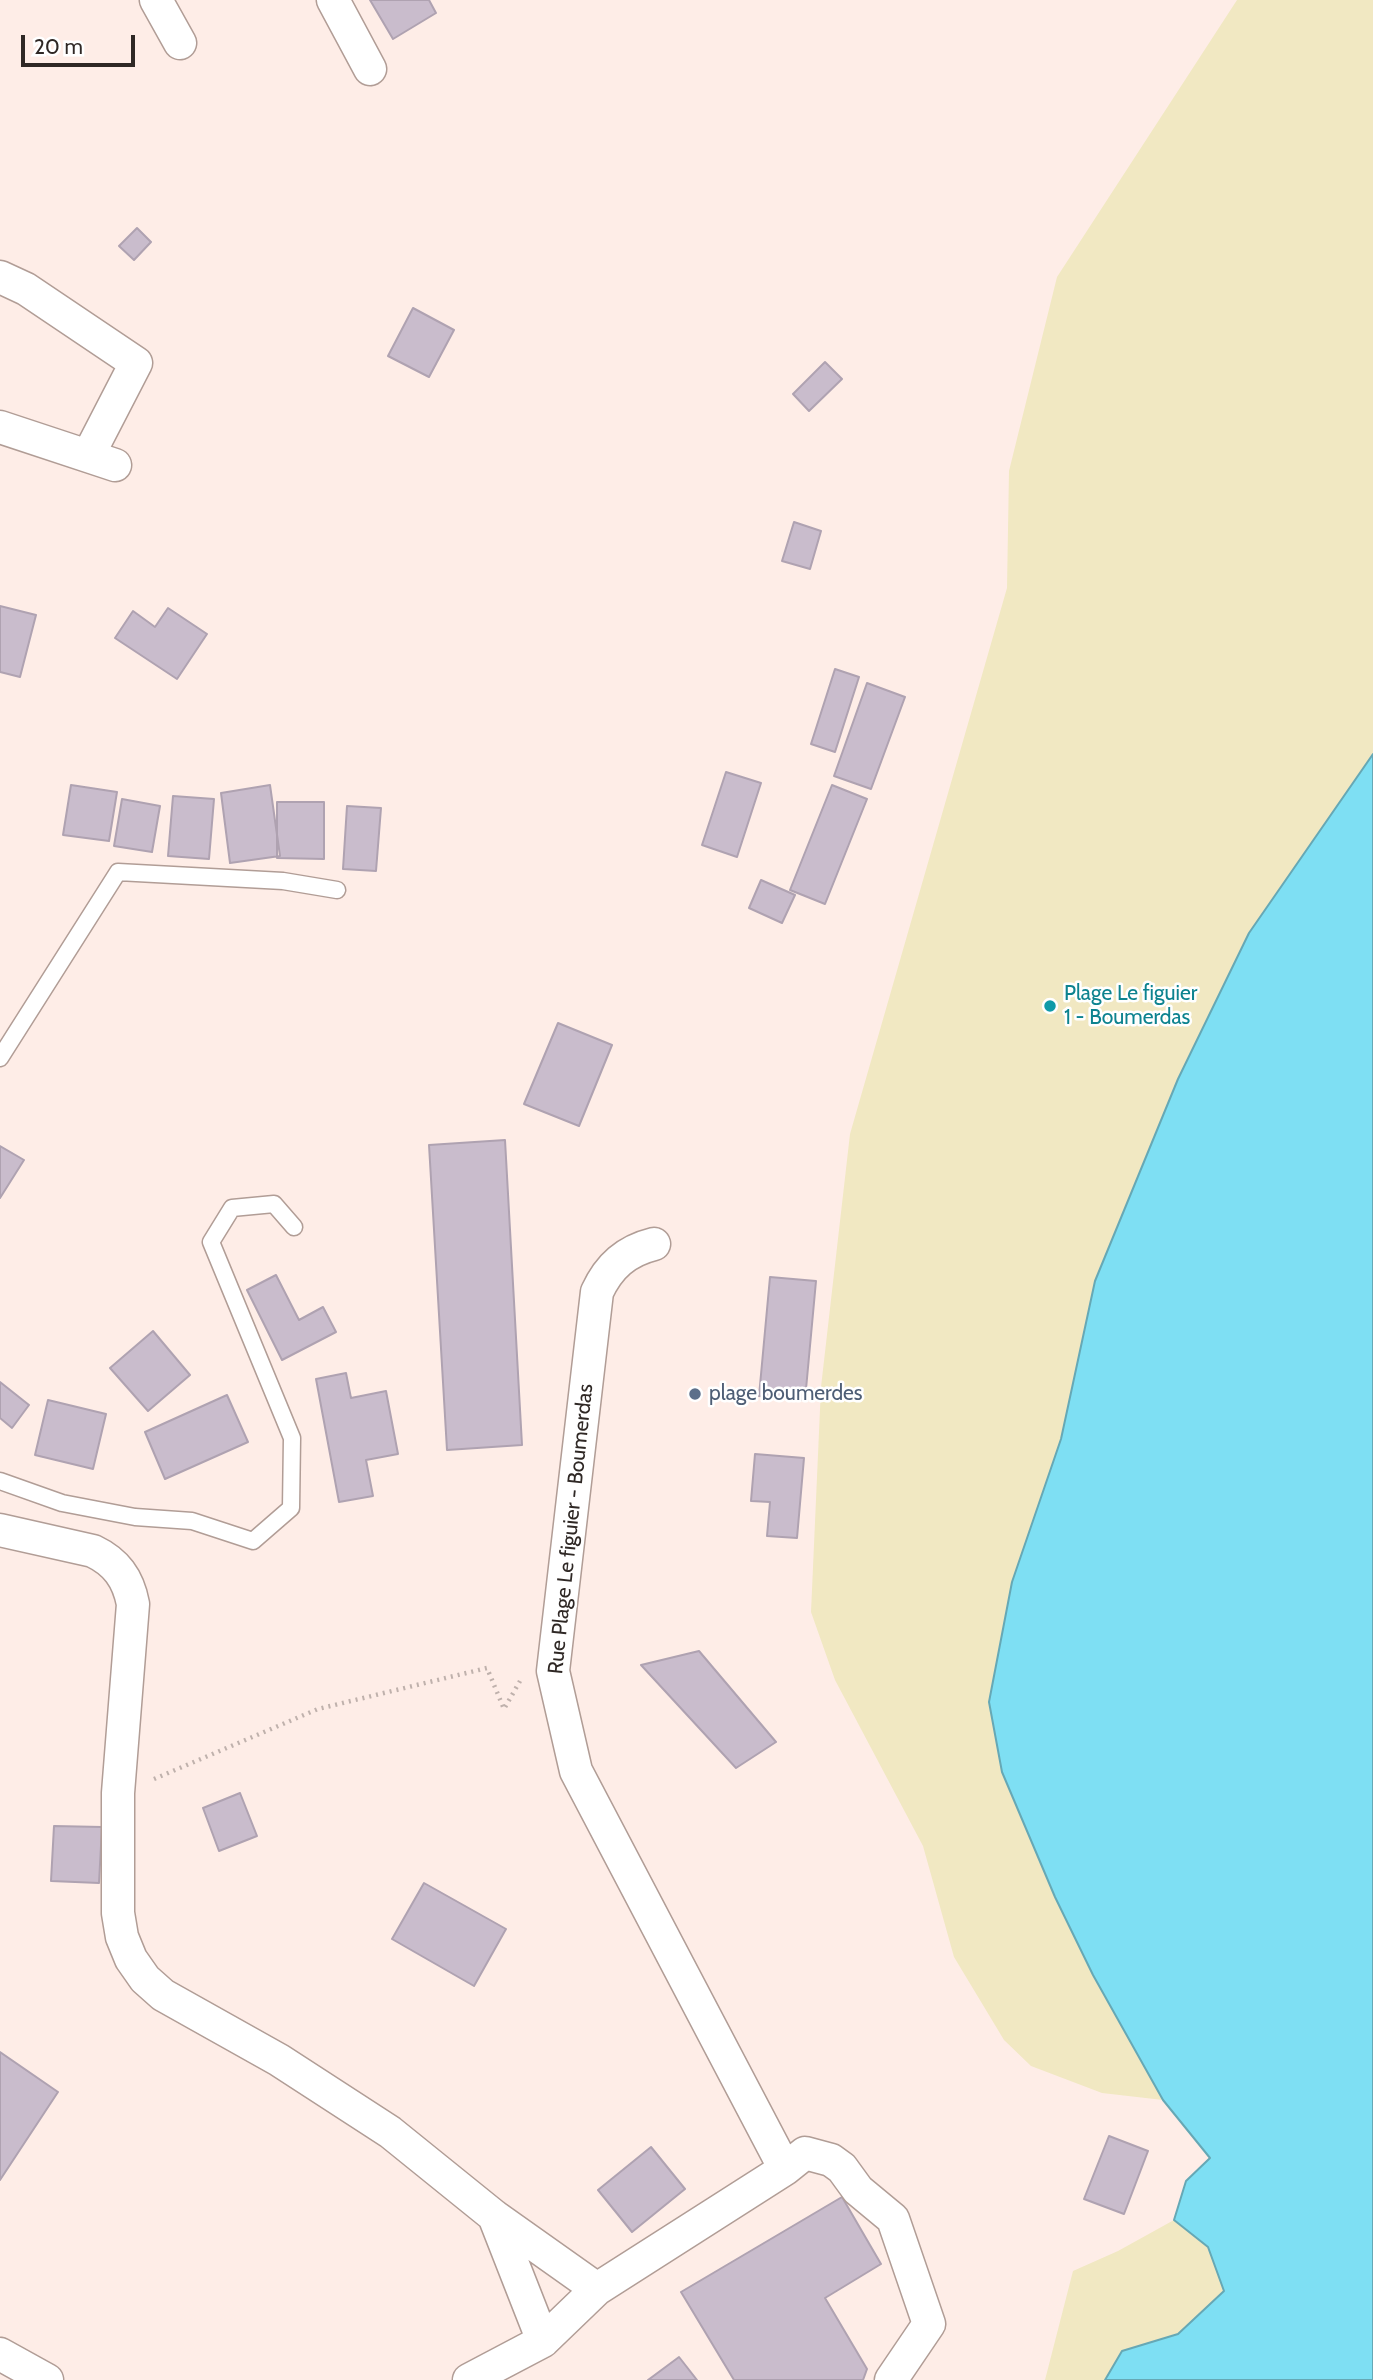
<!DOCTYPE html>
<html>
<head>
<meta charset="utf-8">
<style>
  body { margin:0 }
  #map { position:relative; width:1373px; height:2380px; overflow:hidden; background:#feede7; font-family:Cabin,sans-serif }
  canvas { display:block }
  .scale { position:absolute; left:21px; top:35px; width:114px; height:32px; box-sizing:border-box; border:4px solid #2f2825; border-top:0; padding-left:9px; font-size:21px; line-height:24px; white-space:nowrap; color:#2f2825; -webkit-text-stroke:5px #fff; paint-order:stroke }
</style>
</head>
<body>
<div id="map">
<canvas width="1373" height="2380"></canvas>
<div class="scale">20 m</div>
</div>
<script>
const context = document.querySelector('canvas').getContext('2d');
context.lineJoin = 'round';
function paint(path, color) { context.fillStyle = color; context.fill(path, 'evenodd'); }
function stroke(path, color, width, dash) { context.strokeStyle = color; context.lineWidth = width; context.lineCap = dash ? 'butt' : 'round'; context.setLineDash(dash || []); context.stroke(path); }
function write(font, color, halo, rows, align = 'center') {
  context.font = font + ' Cabin,sans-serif'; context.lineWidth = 5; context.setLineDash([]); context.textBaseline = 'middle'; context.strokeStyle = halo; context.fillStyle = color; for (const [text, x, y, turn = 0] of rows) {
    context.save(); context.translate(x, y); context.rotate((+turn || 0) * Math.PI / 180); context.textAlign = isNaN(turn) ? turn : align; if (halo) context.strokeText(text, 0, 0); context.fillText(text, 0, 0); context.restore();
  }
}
paint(new Path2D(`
  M1237,0h136v754l-124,179 -71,146 -83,202 -34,158 -49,143 -23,120 45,144 21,51 38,78 70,125 -61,-7 -71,-27 -27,-26 -50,-83 -31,-111 -88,-166 -24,-68 10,-225 29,-253 157,-546 2,-117 48,-194z
  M1174,2220l34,27 16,44 -46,44 -56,16 -17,29h-60l28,-109 45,-20z`), '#f1e8c2');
const water = new Path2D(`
  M1373,754v1626h-268l17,-29 56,-17 46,-43 -16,-44 -34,-27 12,-39 24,-23 -47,-58 -70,-125 -38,-78 -53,-125 -13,-70 23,-120 49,-143 34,-158 83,-202 71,-146z`);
paint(water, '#7edff3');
stroke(water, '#66a8b5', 2);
const building = new Path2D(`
  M370,0h59l7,13 -43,26z
  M137,228l14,14 -17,18 -15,-14z
  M413,308l41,22 -25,47 -41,-21z
  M825,362l17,17 -33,32 -16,-17z
  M794,522l27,9 -11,38 -28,-8z
  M0,606l36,9 -16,62 -20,-5z
  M168,608l39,26 -30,45 -62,-41 18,-27 22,16z
  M835,669l24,8 -24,75 -24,-8z
  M867,683l38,14 -34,92 -37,-13z
  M726,772l35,11 -24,74 -35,-12z
  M71,785l46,7 -8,49 -46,-6z
  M270,785l10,71 -50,7 -9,-70z
  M832,785l35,14 -42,105 -35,-14z
  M173,796l41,3 -5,60 -41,-3z
  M122,799l38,7 -8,46 -38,-6z
  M277,802h47v57l-47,-1z
  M347,806l34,2 -5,63 -33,-2z
  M761,880l34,15 -13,28 -33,-15z
  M558,1023l54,22 -33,81 -55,-22z
  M505,1140l17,305 -75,5 -18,-305z
  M0,1146l24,14 -24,38z
  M276,1275l23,45 24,-13 13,25 -54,28 -35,-70z
  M770,1277l46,4 -11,119 -46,-4z
  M153,1331l37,44 -42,36 -38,-43z
  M346,1373l5,25 35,-7 12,63 -32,6 7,36 -34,6 -23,-123z
  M0,1382l29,23 -17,23 -12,-10z
  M227,1395l21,47 -83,37 -20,-47z
  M48,1400l58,14 -13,55 -58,-14z
  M755,1454l49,4 -7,80 -30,-2 3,-34 -19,-1z
  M699,1651l77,91 -40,26 -95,-103z
  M240,1793l17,43 -38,15 -16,-43z
  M54,1826l48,1 -3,56 -48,-2z
  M424,1883l82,46 -32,57 -82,-47z
  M0,2052l58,40 -58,88z
  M1109,2136l39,15 -24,63 -40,-15z
  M651,2147l34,42 -53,43 -34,-42z
  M842,2197l39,67 -56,34 42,71 -4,11h-129l-53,-88z
  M679,2357l18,23h-49z`);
paint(building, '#c9bccc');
stroke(building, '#afa2b1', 2);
const lane = new Path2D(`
  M0,1058l118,-186 165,9 54,9
  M0,1481l62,22 73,14 57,4 61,20 38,-33 1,-70 -81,-196 21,-34 42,-4 20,23`);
const street = new Path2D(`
  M156,0l24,43
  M333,0l37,69
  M0,277l26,12 110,74 -48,93
  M0,427l115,38
  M654,1244c-28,7 -45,22 -57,48l-44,379 23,100 209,398
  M0,1530l93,21c23,11 35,27 40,53l-15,189v120l4,24 9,22 14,20 18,16 116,65 111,72 104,84 103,73
  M494,2216l49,125
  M0,2354l47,26
  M469,2380l74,-39 54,-52 188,-120 20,-16 26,7 11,8 16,22 35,29 36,105 -38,56`);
stroke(lane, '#b19d96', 19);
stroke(street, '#b19d96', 35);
stroke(new Path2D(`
  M154,1779l164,-70 169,-41 17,41 16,-28`), '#bfb1ac', 4.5, [2, 5]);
stroke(lane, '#fff', 16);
stroke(street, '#fff', 32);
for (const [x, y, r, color] of [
  [1050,1006,7,"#0f9aa8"],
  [695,1394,7,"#5c6f8a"]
]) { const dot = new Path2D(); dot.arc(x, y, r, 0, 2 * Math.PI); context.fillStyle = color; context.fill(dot); stroke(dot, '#fff', 2.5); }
write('21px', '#0d838f', '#fff', [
  ["Plage Le figuier",1064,994],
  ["1 - Boumerdas",1064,1018]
], 'left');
write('21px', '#4e5e75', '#fff', [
  ["plage boumerdes",709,1394]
], 'left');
write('21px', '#2f2825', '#fff', [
  ["Rue Plage Le figuier - Boumerdas",571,1529,-84]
]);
</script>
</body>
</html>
